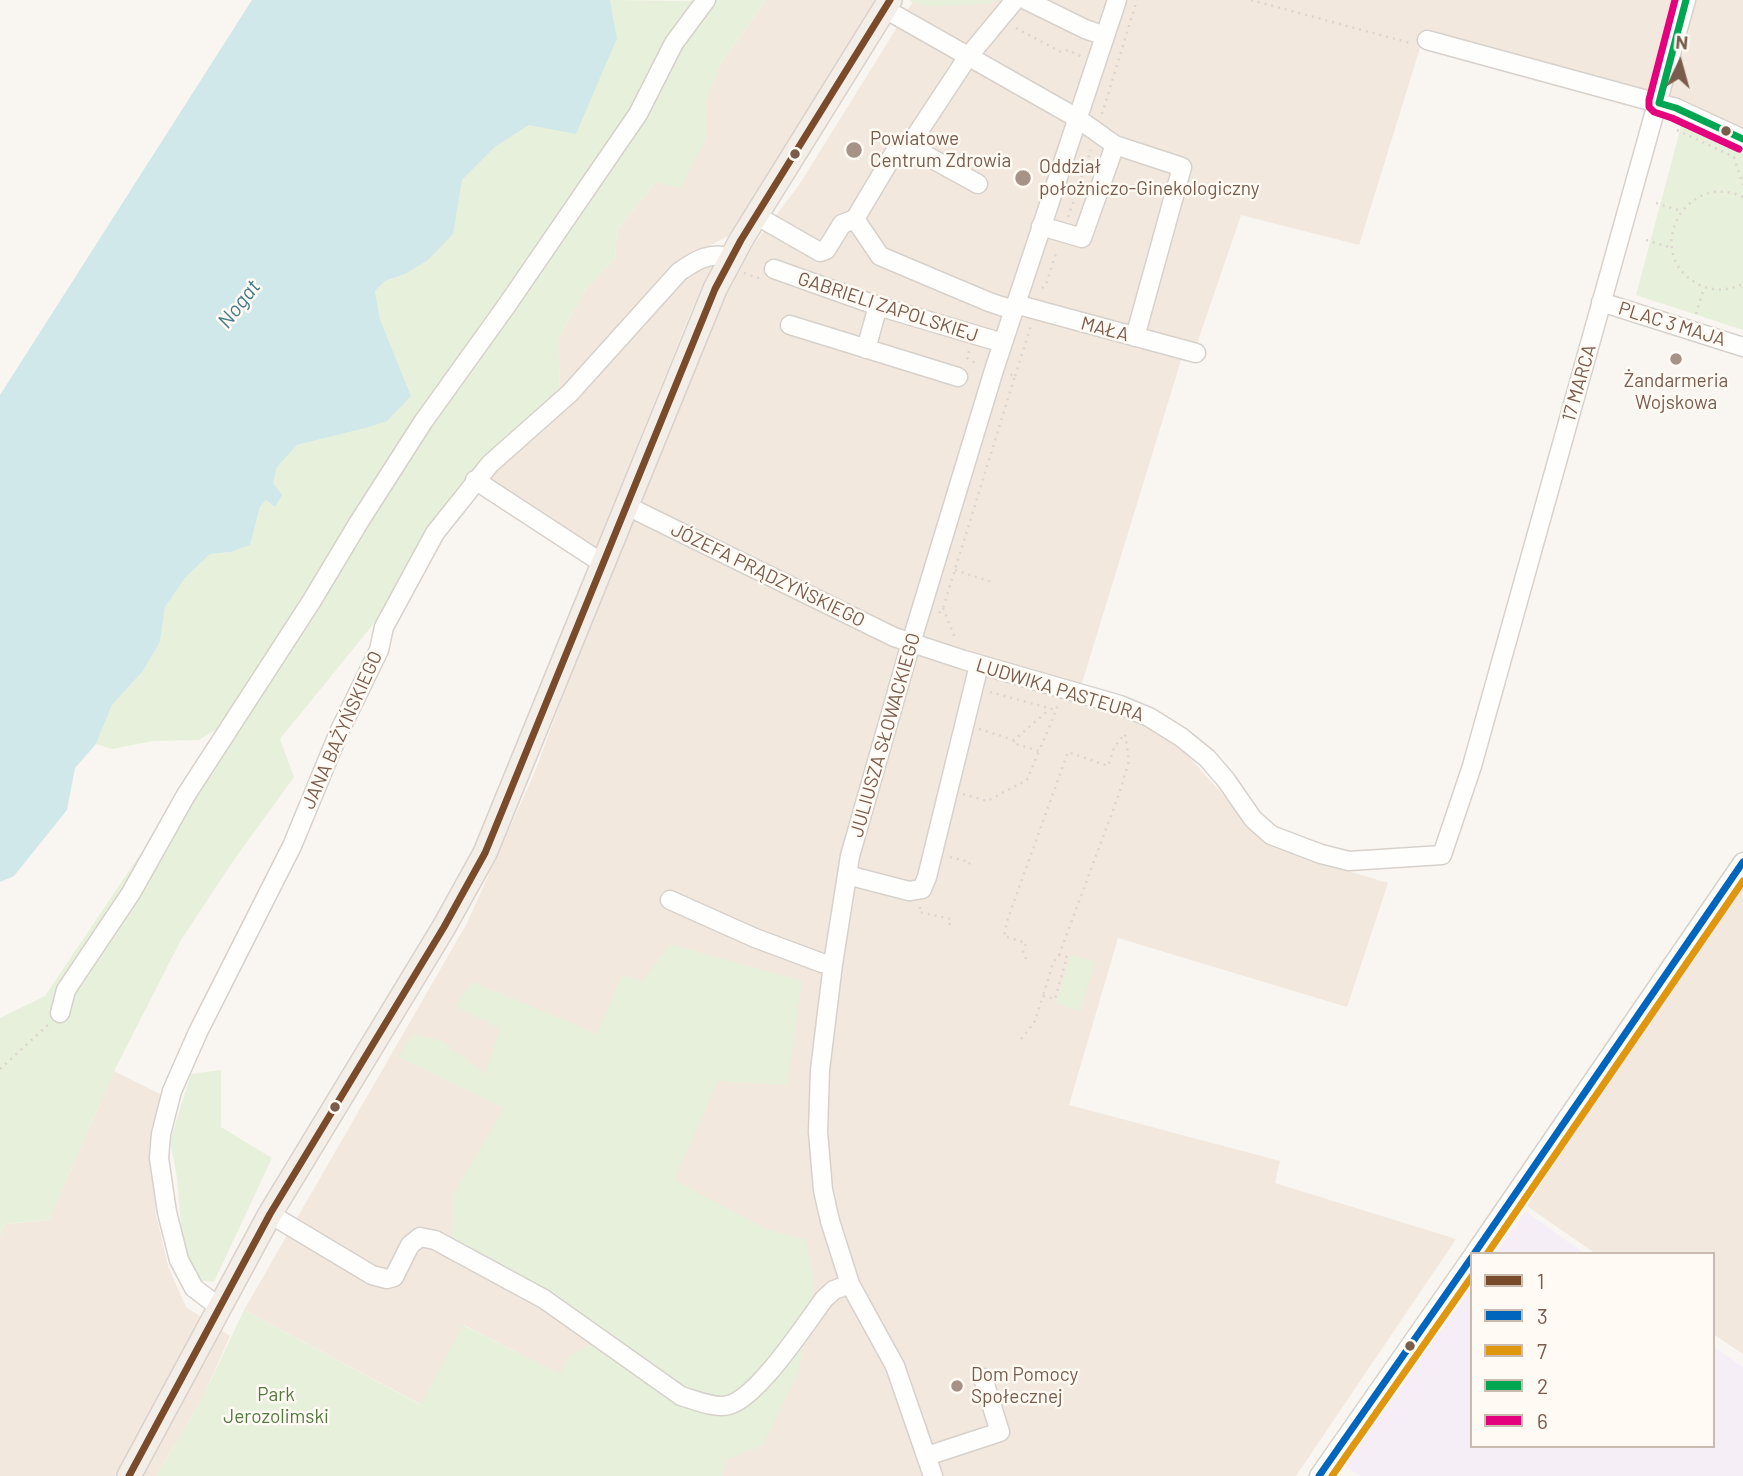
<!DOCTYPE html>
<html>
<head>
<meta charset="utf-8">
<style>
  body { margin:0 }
  #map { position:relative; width:1743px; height:1476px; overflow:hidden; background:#f9f5f0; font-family:Barlow,sans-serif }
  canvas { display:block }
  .legend { position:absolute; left:1470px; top:1252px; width:245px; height:196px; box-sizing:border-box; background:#fffaf3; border:2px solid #cabbb1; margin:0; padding:9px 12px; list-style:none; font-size:21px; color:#7a5c4d }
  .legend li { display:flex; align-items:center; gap:14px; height:35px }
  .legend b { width:35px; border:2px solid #cabbb1 }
  .north { position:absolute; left:1645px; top:28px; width:70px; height:70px; -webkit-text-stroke:5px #fffaf3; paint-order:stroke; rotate:5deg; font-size:19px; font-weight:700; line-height:28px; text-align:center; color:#7a5c4d }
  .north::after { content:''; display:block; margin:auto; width:24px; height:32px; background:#7a5c4d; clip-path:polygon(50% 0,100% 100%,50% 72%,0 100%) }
</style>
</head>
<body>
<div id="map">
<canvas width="1743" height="1476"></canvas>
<ul class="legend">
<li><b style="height:9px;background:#7a4b2a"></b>1</li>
<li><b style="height:9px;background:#0065bd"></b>3</li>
<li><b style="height:9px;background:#de970f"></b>7</li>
<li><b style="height:9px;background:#00a651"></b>2</li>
<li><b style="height:9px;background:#e5007d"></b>6</li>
</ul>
<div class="north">N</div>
</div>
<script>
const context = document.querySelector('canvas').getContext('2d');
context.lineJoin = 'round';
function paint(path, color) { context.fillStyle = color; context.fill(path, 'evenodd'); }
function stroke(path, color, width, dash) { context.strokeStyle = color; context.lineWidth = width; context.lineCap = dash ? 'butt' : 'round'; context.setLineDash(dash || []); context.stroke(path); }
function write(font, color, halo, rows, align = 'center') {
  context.font = font + ' Barlow,sans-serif'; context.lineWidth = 5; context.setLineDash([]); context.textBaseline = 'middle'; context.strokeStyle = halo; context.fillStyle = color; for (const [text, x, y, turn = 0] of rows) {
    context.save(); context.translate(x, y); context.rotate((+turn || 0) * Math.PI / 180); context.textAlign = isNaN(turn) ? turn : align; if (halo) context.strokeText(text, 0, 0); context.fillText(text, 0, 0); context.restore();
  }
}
paint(new Path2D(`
  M766,0h113l-149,235 -23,12 -40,28 -107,117 -2,-53 28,-50 29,-30 2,-29 39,-48 49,-41 1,-40 14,-36z
  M914,0h829v132l-319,-97 -65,210 -118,-30 -49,143 -10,-1 -104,339 62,19 42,34 76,85 70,31 60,18 -41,124 -229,-69 -49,167 211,56 -5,22 181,56 -160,237h-574l4,-16 -262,-135 -42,80 -178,-95 223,-387 67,-149 96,-257 105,-248 64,-84z
  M706,264h9l-12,20 -13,30 -94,233 -108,-70 189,-195z
  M1743,857v497l-30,-20v-80h-117l-69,-48z
  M114,1071l50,25 -13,66 5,52 12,52 18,41 44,29 -28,63 -46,77h-156v-241l5,-11 44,-4z`), '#f2e8de');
paint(new Path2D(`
  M1525,1211l60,43h-90z
  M1472,1286v160h241v-100l30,21v109h-383l-15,-10z`), '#f6eef6');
paint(new Path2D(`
  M610,0l85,1 -60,110 -388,580 -30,38 -18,11 -46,1 -41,8 -16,-5 16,-39 31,-34 17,-29 5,-35 20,-29 25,-24 21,-2 24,-25 5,-20 6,-7 9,7 -2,-24 4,-16 20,-22 65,-16 49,-33 -31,-77 -5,-28 10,-10 20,-7 47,-40 10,-54 33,-33 34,-22 88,-87z
  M713,0h53l-46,65 -14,36 -1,40 -25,47 -24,-6 -39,48 -2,29 -29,30 -28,50 2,53 -92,83 -42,56 -51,91 -95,117 14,38 -63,87 -50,76 -67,131 -65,149 -44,4 -5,11v-217l45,-22 317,-472 317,-479z
  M911,0h87l-9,4 -58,2 -21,-4z
  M1682,123l61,30v177l-107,-35z
  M670,944l132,37 -15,104 -69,-4 -44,99 92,49 40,11 8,48 -16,85 -35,72 -37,15 -4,16h-566l46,-77 42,-89 177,95 42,-80 97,49 8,-17 37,-21 -153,-94 1,-47 51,-87 -106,-51 15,-23 29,7 43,33 15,-46 -45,-22 18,-24 124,52 25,-59 20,7z
  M1071,955l24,7 -15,49 -24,-8z
  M221,1070v57l51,31 -58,124 -16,-2 -15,-29 -6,-73 -7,-37 21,-67z`), '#e7f0db');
paint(new Path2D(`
  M252,0h358l7,38 -41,96 -47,-9 -34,22 -33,33 -9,54 -25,26 -23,14 -20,7 -10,10 5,28 31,77 -24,25 -25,8 -65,16 -20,22 -4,16 9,12 -7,12 -9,-7 -6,7 -10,38 -19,7 -21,2 -25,24 -20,29 -5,35 -17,29 -31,34 -16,39 -21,24 -8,42 -53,66 -14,6v-487z`), '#d0e8ea');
const minor = new Path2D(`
  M1026,0l59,29 20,7
  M885,9l192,109 38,27 -33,93 -41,-12
  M1427,40l249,68 67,31
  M1115,145l67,22 -47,170
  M909,146l69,38
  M757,216l63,36 6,-2 16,-26 13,-5 41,-69 13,-4 58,-88 48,-58
  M855,219l25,37 109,46 24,8
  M774,269l104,37 125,37
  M1601,302l142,45
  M1015,304l181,49
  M790,325l168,52
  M866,349l12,-43
  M475,480l127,83
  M625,505l269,132 70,23 156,45 29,12 32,20 26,21 19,22 27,39 18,16 50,19 28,7 93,-6 30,-89 214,-766
  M847,875l62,16 13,-2 5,-12 52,-212
  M670,900l85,38 67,25 11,1
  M60,1013l6,-23 65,-97 55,-98 125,-193 48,-80 64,-100 84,-117 131,-191 36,-71 32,-43
  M270,1214l102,61 15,4 7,-2 16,-32 10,-8 15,3 109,59 137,97c14,4 34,13 48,9 29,-8 76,-80 95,-106l10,-9 16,-6
  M1474,1254l269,-392
  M219,1307l-25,-19 -15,-28 -12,-48 -8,-54 2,-24 11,-43 26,-59 94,-186 48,-116 39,-80 5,-23 51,-94 55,-69 80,-71 109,-121c17,-12 32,-21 53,-14
  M927,1456l73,-24 -17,-54
  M933,1476l-38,-110 -45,-82 -20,-63 -7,-31 -5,-58 2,-62 13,-106 17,-108 61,-213 83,-273 123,-370
  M1319,1476l153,-219`);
const major = new Path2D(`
  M129,1476l141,-262 174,-287 41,-74 230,-564 26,-49 149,-240`);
stroke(minor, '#d7d1cb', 21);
stroke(major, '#dad1cc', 26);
stroke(new Path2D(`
  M1251,0l159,43
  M1016,28l45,24 7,-2 14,7
  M1102,114l35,-114
  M1677,130l57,27 9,28
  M1743,197c-57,-27 -101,55 -47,86 16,9 31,8 47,1
  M1656,203l25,8
  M1068,217l23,-67
  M1646,240l26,8
  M744,273l17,6
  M1042,288l4,-3 11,-35
  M1696,314l8,-27
  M969,351l-2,7 12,7
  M1015,376l16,-50
  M955,570l40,13
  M943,608l12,30
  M939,613l4,-5 72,-232 -6,-2
  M990,692l66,18 2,-5
  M979,729l35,11 36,-31
  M1014,740l-1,3 26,8 17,-40
  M963,794l24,7 40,-21 12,-29
  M950,857l20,5 -2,6
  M920,907l-1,5 32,7 -2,8
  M1059,955l60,-161 10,-33 -4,-28
  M1026,959l-3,-7 3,-9 -22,-7 3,-15 61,-169 40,14 6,-18 11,-15
  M1021,1039l13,-16 9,-27 12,3 12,-42 -8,-2 -6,8 -10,33
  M0,1069l49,-45`), '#dcd5d0', 2.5, [2, 5]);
stroke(minor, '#fefefd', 18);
stroke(major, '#f3eee8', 23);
stroke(new Path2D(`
  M129,1476l141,-262 174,-287 41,-74 230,-564 26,-49 149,-240`), '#7a4b2a', 7);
stroke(new Path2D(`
  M1474,1254l269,-392
  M1319,1476l153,-219`), '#0065bd', 7);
stroke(new Path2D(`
  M1487,1254l256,-373
  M1332,1476l140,-200`), '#de970f', 7);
stroke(new Path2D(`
  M1686,0l-27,103 17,5 67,31`), '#00a651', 7);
stroke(new Path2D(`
  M1675,0l-26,100v7l5,5 18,6 67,31`), '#e5007d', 7);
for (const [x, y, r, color] of [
  [1726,131,6,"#7a5c4d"],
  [854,150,9,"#a69286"],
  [795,154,6,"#7a5c4d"],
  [1023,178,9,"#a69286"],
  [1676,359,7,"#a69286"],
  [335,1107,6,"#7a5c4d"],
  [1410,1346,6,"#7a5c4d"],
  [957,1386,7,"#a69286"]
]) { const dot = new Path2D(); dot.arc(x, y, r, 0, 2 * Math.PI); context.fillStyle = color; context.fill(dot); stroke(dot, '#fffaf3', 2.5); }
write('19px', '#7a5c4d', '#fffaf3', [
  ["Powiatowe",870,139],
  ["Centrum Zdrowia",870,161],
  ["Oddział",1039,167],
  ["położniczo-Ginekologiczny",1039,189],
  ["Żandarmeria",1676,381,"center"],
  ["Wojskowa",1676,403,"center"],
  ["Dom Pomocy",971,1375],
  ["Społecznej",971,1397]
], 'left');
write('19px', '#7a5c4d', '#fffaf3', [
  ["GABRIELI ZAPOLSKIEJ",888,307,18],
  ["PLAC 3 MAJA",1672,324,17],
  ["MAŁA",1105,329,15],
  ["17 MARCA",1579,383,-74],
  ["JÓZEFA PRĄDZYŃSKIEGO",768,575,26],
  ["LUDWIKA PASTEURA",1060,690,17],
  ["JANA BAŻYŃSKIEGO",342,730,-66],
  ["JULIUSZA SŁOWACKIEGO",885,735,-74]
]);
write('19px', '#537a41', '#fffaf3', [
  ["Park",276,1395],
  ["Jerozolimski",276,1417]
]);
write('italic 21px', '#437c86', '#fffaf3', [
  ["Nogat",239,304,-52]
]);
</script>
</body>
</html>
